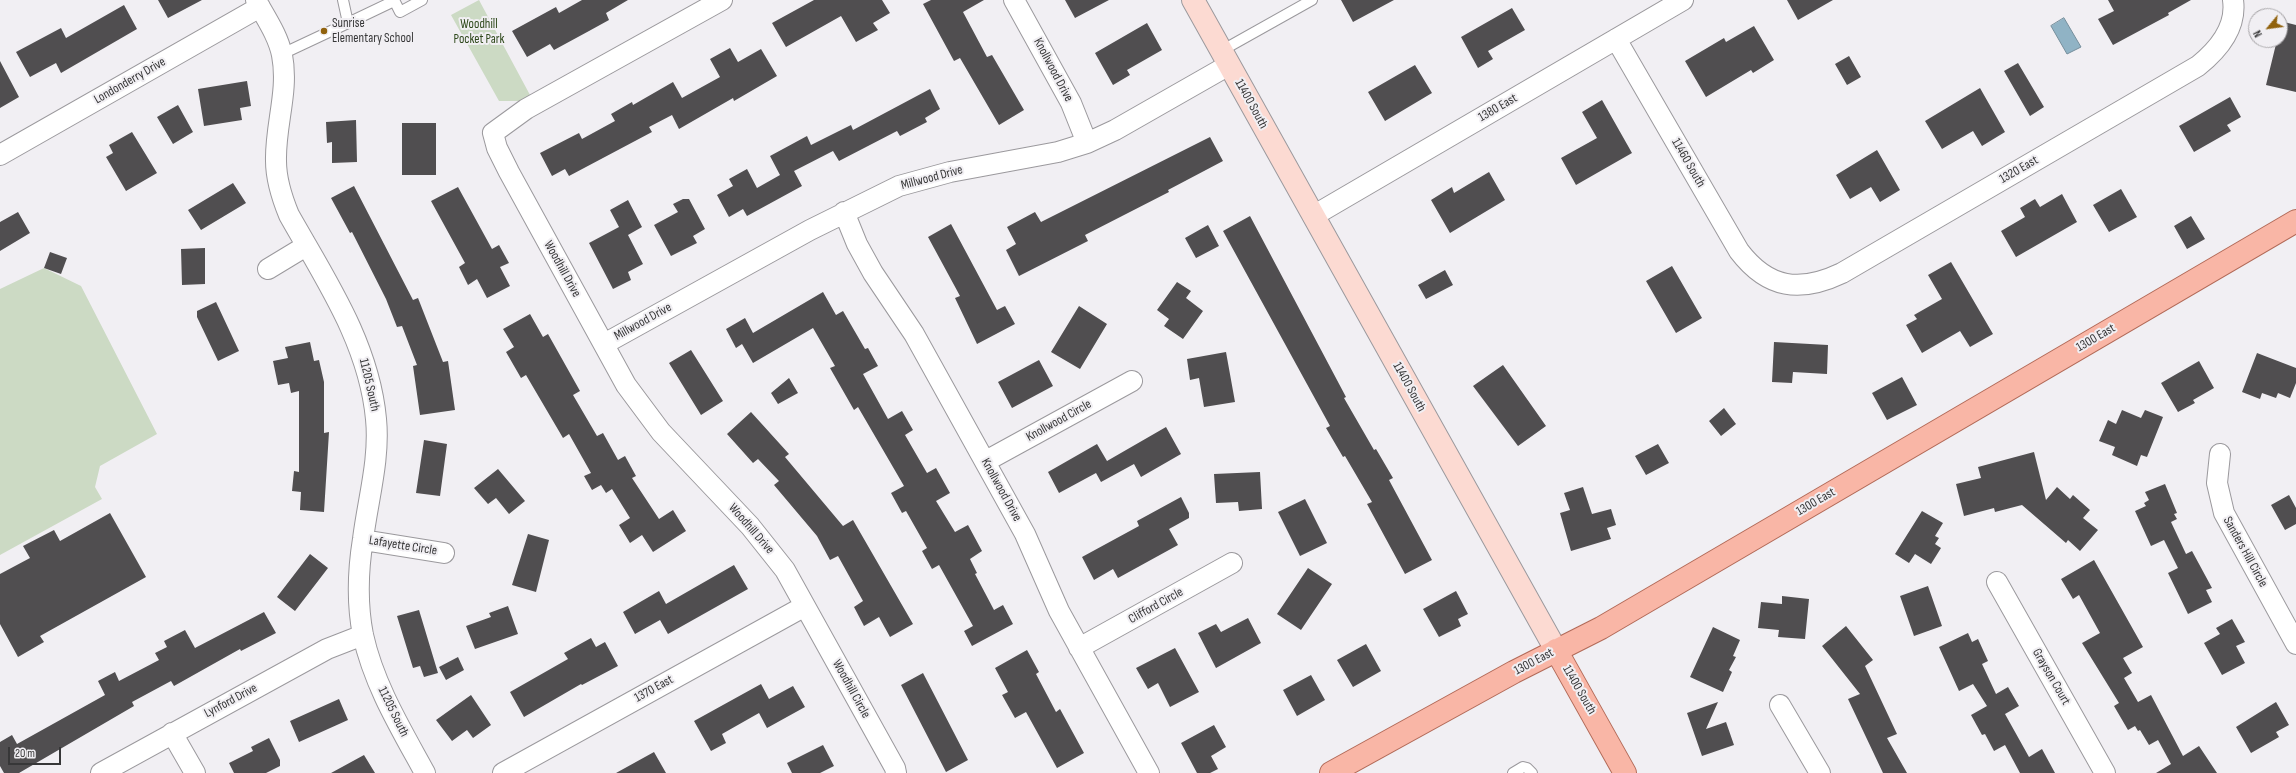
<!DOCTYPE html>
<html>
<head>
<meta charset="utf-8">
<style>
  body { margin:0 }
  #map { position:relative; width:2296px; height:773px; overflow:hidden; background:#f1eff3; font-family:"Sofia Sans Condensed",sans-serif }
  canvas { display:block }
  .north { position:absolute; left:2248px; top:8px; width:40px; height:40px; box-sizing:border-box; background:#f1eff3; border:1px solid #a7a5a8; border-radius:50%; rotate:241deg; font-size:11px; font-weight:700; line-height:16px; text-align:center; color:#373738 }
  .north::after { content:''; display:block; margin:auto; width:14px; height:18px; background:#91620d; clip-path:polygon(50% 0,100% 100%,50% 72%,0 100%) }
  .scale { position:absolute; left:8px; top:747px; width:53px; height:18px; box-sizing:border-box; border:2px solid #373738; border-top:0; padding-left:5px; font-size:12px; line-height:14px; white-space:nowrap; color:#373738; -webkit-text-stroke:3px #f1eff3; paint-order:stroke }
</style>
</head>
<body>
<div id="map">
<canvas width="2296" height="773"></canvas>
<div class="north">N</div>
<div class="scale">20 m</div>
</div>
<script>
const context = document.querySelector('canvas').getContext('2d');
context.lineJoin = 'round';
function paint(path, color) { context.fillStyle = color; context.fill(path, 'evenodd'); }
function stroke(path, color, width, dash) { context.strokeStyle = color; context.lineWidth = width; context.lineCap = dash ? 'butt' : 'round'; context.setLineDash(dash || []); context.stroke(path); }
function write(font, color, halo, rows, align = 'center') {
  context.font = font + ' "Sofia Sans Condensed",sans-serif'; context.lineWidth = 4; context.setLineDash([]); context.textBaseline = 'middle'; context.strokeStyle = halo; context.fillStyle = color; for (const [text, x, y, turn = 0] of rows) {
    context.save(); context.translate(x, y); context.rotate((+turn || 0) * Math.PI / 180); context.textAlign = isNaN(turn) ? turn : align; if (halo) context.strokeText(text, 0, 0); context.fillText(text, 0, 0); context.restore();
  }
}
paint(new Path2D(`
  M479,0l51,95 -9,6h-22l-48,-86z
  M44,268l37,18 76,148 -57,32 -5,21 7,12 -102,56v-266z`), '#ccdac4');
const water = new Path2D(`
  M2064,18l17,29 -14,7 -16,-28z`);
paint(water, '#90b3c5');
stroke(water, '#758e9b', 1);
paint(new Path2D(`
  M158,0h44l-34,18z
  M582,0h46l-22,13 3,7 -20,11 -35,19 -4,-6 -23,13 -15,-26 44,-24 3,6z
  M814,0h68l8,13 -17,10 5,7 -22,12 -15,-26 -55,31 -14,-24z
  M931,0h53l-21,12 24,45 5,-2 32,55 -25,15 -39,-67 -6,3 -31,-57z
  M1065,0h44l-34,18z
  M1341,0h53l-41,22z
  M1787,0h46l-35,20z
  M2108,0h83l-23,13 1,2 -56,30 -15,-26 16,-8z
  M124,5l13,24 -76,44 -5,-10 -26,14 -14,-25 45,-24 5,10z
  M1512,8l13,22 -37,21 5,8 -15,9 -17,-31z
  M2280,21l16,4v67l-30,-7 11,-45h3z
  M1147,23l15,27 -35,20 3,5 -17,10 -18,-32z
  M1754,26l20,34 -21,13 -2,-3 -45,27 -21,-36 39,-23 2,4z
  M730,48l8,14 23,-13 16,27 -43,25 -1,-3 -54,31 -7,-14 -23,12 3,5 -83,44 -4,-7 -13,7 -12,-23 39,-20 3,6 33,-18 -4,-7 21,-12 1,3 40,-23 9,16 38,-21 -10,-18z
  M1849,56l12,21 -14,8 -12,-21z
  M0,61l19,36 -19,11z
  M2018,63l26,44 -14,9 -26,-45z
  M1415,65l17,28 -47,28 -17,-29z
  M247,81l4,25 -11,2 2,12 -38,6 -6,-37z
  M1980,88l25,44 -23,14 -9,-15 -31,18 -17,-28z
  M930,89l10,20 -15,9 2,4 -27,14 -3,-5 -58,30 -6,-10 -39,20 8,15 -55,30 -4,-7 -14,8 -12,-22 16,-9 -4,-7 18,-10 10,19 23,-13 -10,-19 37,-20 4,9 40,-20 2,5z
  M2230,97l11,20 -14,8 4,6 -37,21 -15,-26z
  M1602,100l30,53 -56,32 -15,-27 36,-20 -15,-26z
  M178,105l15,27 -20,12 -16,-27z
  M356,120l1,42 -25,1v-21l-5,1 -1,-21z
  M402,123h34v52h-34z
  M132,132l25,41 -31,18 -20,-34 7,-4 -4,-8z
  M1210,137l13,24 -55,29 1,2 -84,43 3,6 -69,35 -13,-26 10,-6 -9,-17 28,-15 6,10z
  M1877,150l23,40 -20,12 -9,-15 -21,12 -14,-24z
  M1489,172l16,28 -55,33 -19,-33 21,-13 2,6z
  M233,183l13,20 -45,27 -13,-20z
  M354,186l59,114 5,-2 25,64 5,-1 7,49 -35,5 -7,-49 4,-1 -15,-39 -5,1 -11,-28 -34,-67 -2,1 -19,-35z
  M458,187l34,62 7,-4 10,18 -9,4 10,19 -23,12 -10,-19 -9,6 -9,-18 6,-4 -34,-62z
  M2121,189l16,28 -28,15 -16,-27z
  M2062,194l15,28 -61,35 -15,-26 24,-14 -5,-9 15,-9 5,8z
  M683,199h6l16,30 -12,7 4,7 -26,13 -17,-31 24,-13 -5,-8z
  M628,200l14,27 -14,8 15,29 -15,8 3,8 -18,9 -24,-46 30,-16 -9,-17z
  M18,212l12,21 -30,18v-29z
  M1250,216l96,181 -2,1 30,52 2,-1 17,29 -4,2 43,80 -27,14 -38,-70 5,-2 -27,-46 -2,1 -17,-29 4,-2 -107,-195z
  M2191,216l14,23 -18,10 -13,-23z
  M951,224l46,86 8,-4 10,18 -38,20 -22,-46 5,-2 -32,-59z
  M1208,225l11,21 -23,12 -11,-20z
  M205,248v36l-23,1 -1,-36z
  M50,252l17,6 -6,16 -17,-6z
  M1951,262l42,72 -23,13 -10,-16 -38,22 -16,-28 11,-6 -3,-4 28,-16 -14,-24z
  M1672,266l30,52 -26,15 -30,-52z
  M1445,270l8,15 -27,14 -8,-14z
  M1177,282l14,9 -5,7 17,13 -20,28 -19,-13 5,-7 -12,-9z
  M823,292l13,23 7,-4 22,38 3,-1 10,18 -15,8 25,45 14,-8 11,19 -8,5 22,38 9,-5 14,25 -14,8 19,31 13,-7 14,26 -12,8 7,14 -2,1 19,36 9,-5 10,19 -41,22 -8,-15 9,-5 -34,-61 -7,4 -10,-18 5,-3 -21,-37 -4,2 -11,-20 13,-7 -46,-79 -4,3 -24,-42 5,-2 -22,-38 -60,35 -11,-19 -6,4 -10,-19 19,-11 8,15z
  M216,302l23,49 -21,10 -21,-44v-6z
  M1079,306l28,18 -27,45 -29,-17z
  M530,314l13,23 5,-3 32,57 -7,4 24,41 6,-3 15,27 7,-4 11,20 -4,2 27,41 14,-9 13,21 -33,21 -11,-17 -12,8 -11,-18 11,-7 -18,-29 -6,4 -5,-8 -9,5 -8,-14 7,-3 -22,-39 -6,4 -37,-63 -5,3 -15,-26 8,-5 -11,-18z
  M310,342l4,19 5,-1 5,22v51l5,-1 -5,80 -24,-2 1,-18 -9,-1 2,-20 5,1v-81l-8,2 -2,-10 -11,2 -5,-24 15,-3 -3,-11z
  M1774,342l54,3 -1,29 -34,-2 -1,11 -20,-1z
  M691,350l32,51 -22,14 -32,-52z
  M1226,352l9,50 -31,5 -5,-29 -9,2 -3,-21z
  M2257,353l39,15v15l-6,15 -12,-5 -2,5 -14,-5 -2,6 -18,-7z
  M1039,360l14,26 -41,22 -14,-26z
  M2199,361l15,27 -21,12 2,3 -17,9 -17,-29z
  M1503,365l43,61 -28,20 -45,-60z
  M1902,377l15,28 -30,15 -15,-27z
  M789,378l9,15 -20,11 -7,-11z
  M1724,408l12,16 -15,12 -12,-15z
  M2122,410l19,8 4,-8 18,7 -16,40 -6,-2 -4,11 -25,-11 3,-8 -16,-6 9,-21 8,4z
  M751,412l38,42 -4,3 58,69 10,-6 60,104 -23,13 -11,-20 -15,9 -10,-19 9,-6 -25,-45 -8,4 -13,-24 -43,-51 5,-4 -21,-22 -5,4 -26,-29z
  M1166,427l15,27 -40,23 -7,-13 -33,18 -5,-9 -37,20 -11,-21 49,-28 10,17z
  M424,440l23,4 -7,52 -24,-3z
  M1658,444l11,19 -23,12 -11,-19z
  M2034,452l12,48 11,-13 13,12 3,-4 17,15 -7,8 15,12 -18,21 -12,-11 -2,3 -44,-38 -27,7 -1,-4 -30,8 -8,-32 25,-6 -3,-11z
  M498,469l27,32 -16,13 -13,-16 -8,6 -14,-16z
  M1260,472l2,37 -23,2 -1,-9 -22,1 -2,-29z
  M2165,484l12,29 -3,1 3,5 -6,3 15,32 6,-3 20,37 -6,2 6,12 -24,12 -20,-41 10,-5 -14,-28 -13,6 -16,-35 11,-5 -2,-3 5,-3 -4,-8z
  M1583,487l9,27 19,-5 5,16 -9,3 4,11 -40,12 -11,-38 10,-3 -6,-17z
  M2289,495l7,13v16l-11,6 -14,-25z
  M1181,497l8,16v5l-20,11 9,16 -60,33 -5,-9 -19,11 -12,-23 57,-31 -2,-5z
  M1305,499l22,44 -27,13 -22,-44z
  M1922,511l21,12 -8,13 4,2 -4,6 6,4 -10,16 -16,-10 -6,9 -14,-9z
  M110,513l36,64 -106,59 4,6 -26,15 -18,-33v-50l30,-16 -7,-12 31,-16 6,11z
  M528,534l21,6 -13,52 -24,-7z
  M310,554l18,14 -33,43 -18,-14z
  M2094,560l49,87 -20,11 9,15 -8,5 14,24 13,-7 32,61 16,-10 18,27h-61l15,-9 -13,-24 -9,5 -9,-15 -2,1 -3,-5 -7,4 -14,-24 5,-3 -37,-60 18,-10 -21,-38 -6,4 -12,-20z
  M734,565l14,24 -80,45 -8,-14 -25,14 -12,-22 36,-21 7,13z
  M1308,568l24,16 -31,46 -24,-16z
  M1928,586l14,40 -28,10 -14,-40z
  M1456,591l12,23 -10,5 3,7 -22,11 -16,-28z
  M1782,596l27,3 -4,40 -27,-2 1,-7 -21,-2 3,-26 21,2z
  M508,606l10,28 -43,15 -9,-23 25,-9 -2,-4z
  M419,610l19,63 -14,4 -4,-11 -7,2 -16,-52z
  M264,612l12,21 -35,18 -1,-2 -66,37 -3,-5 -39,21 2,4 -115,67h-15l-4,-7v-24l12,-7 5,9 88,-49 -7,-14 17,-9 4,9 40,-21 -4,-7 12,-6 -3,-6 21,-11 10,18z
  M1248,618l13,25 -45,25 -18,-35 18,-9 5,8z
  M2232,619l13,23 -9,4 9,17 -23,12 -18,-32 16,-9 -4,-6z
  M1846,626l27,34 -8,6 32,68 -10,4 20,35h-24l-35,-74 12,-5 -38,-48z
  M1713,627l27,13 -7,16 3,1 -7,13 3,2 -9,20 -33,-15z
  M1968,633l4,9 6,-3 10,22 -6,3 14,30 12,-7 11,19 -14,8 24,43 13,-8 13,24h-35l-15,-28 -11,6 -9,-17 -3,1 -11,-20 16,-9 -14,-22 -14,7 -20,-44z
  M591,638l5,9 9,-5 13,24 -36,19 -1,-1 -57,33 -14,-25 58,-33 -4,-6z
  M1366,644l15,27 -28,16 -16,-27z
  M1175,648l24,44 -29,15 -12,-24 -10,6 -12,-21z
  M1027,650l12,22 -3,2 20,38 4,-3 24,44 -27,15 -31,-56 -11,6 -13,-23 6,-3 -13,-24z
  M458,657l6,13 -18,10 -7,-13z
  M923,673l45,87 -22,12 -45,-87z
  M1311,675l14,25 -28,16 -14,-26z
  M761,684l8,15 24,-13 12,21 -38,21 -8,-15 -37,21 4,9 -15,8 -17,-30z
  M471,695l20,30 -18,13 -6,-8 -15,11 -16,-21z
  M339,699l9,21 -49,22 -9,-21z
  M1718,702l-12,27 20,-7 8,23 -32,11 -15,-43z
  M2276,702l13,23 -13,7 3,5 -28,16 -15,-26z
  M1214,725l12,22 -15,9 7,13 -8,4h-13l-16,-30z
  M269,738l11,22v6l-14,7h-32l-5,-10 24,-12 -2,-4z
  M823,745l11,21 -14,7h-28l-5,-10z
  M654,752l12,21h-50z
  M364,755l11,18h-44z`), '#504e50');
const lane = new Path2D(`
  M394,0l6,12 22,-12
  M348,23l46,-22
  M1221,51l91,-51
  M282,54l66,-31 -5,-23
  M1513,773l10,-6 4,1 5,5`);
const street = new Path2D(`
  M256,0c9,17 22,35 26,55 7,36 -7,70 -6,106 0,19 6,37 13,54 36,64 80,128 87,204 4,40 -8,80 -13,120 -5,31 -6,65 0,96 11,50 38,94 62,138
  M722,0l-196,109 -33,24 4,15 12,24 117,213 35,47 89,94 35,44 110,198 1,5
  M1014,0l57,103 16,40
  M1616,39l123,212c29,38 61,42 103,22l356,-207c20,-16 39,-38 35,-66
  M0,155l260,-148
  M844,212l13,32 16,29 41,61 111,200 34,77 90,162
  M1313,216l370,-216
  M268,269l38,-23
  M604,344l206,-114 89,-44 51,-14 108,-20 29,-9 28,-13 114,-65
  M2220,454l-3,29 7,30 72,131
  M986,461l146,-80
  M363,540l81,13
  M1997,582l108,191
  M1079,648l153,-85
  M1780,705l40,68
  M172,733l23,40
  M101,773l226,-124 36,-14
  M503,773l302,-167`);
const secondary = new Path2D(`
  M1193,0l363,650`);
const primary = new Path2D(`
  M1556,650l69,123
  M1331,773l183,-101 87,-44 695,-407`);
stroke(lane, '#9b999d', 12);
stroke(street, '#9b999d', 22);
stroke(secondary, '#9b999d', 24);
stroke(primary, '#b26a58', 24);
stroke(lane, '#fff', 10);
stroke(street, '#fff', 20);
stroke(secondary, '#fcdad2', 22);
stroke(primary, '#f9b6a6', 22);
for (const [x, y, r, color] of [
  [324,31,4,"#91620d"]
]) { const dot = new Path2D(); dot.arc(x, y, r, 0, 2 * Math.PI); context.fillStyle = color; context.fill(dot); stroke(dot, '#f1eff3', 1.5); }
write('13px', '#373738', '#f1eff3', [
  ["Sunrise",332,24],
  ["Elementary School",332,39]
], 'left');
write('13px', '#2e481b', '#f1eff3', [
  ["Woodhill",479,25],
  ["Pocket Park",479,40]
]);
write('13px', '#373738', '#f1eff3', [
  ["Knollwood Drive",1053,70,62],
  ["Londonderry Drive",130,81,-30],
  ["11400 South",1251,104,61],
  ["1380 East",1498,108,-30],
  ["11460 South",1688,163,60],
  ["1320 East",2019,170,-30],
  ["Millwood Drive",932,178,-15],
  ["Woodhill Drive",562,269,61],
  ["Millwood Drive",643,322,-29],
  ["1300 East",2096,338,-30],
  ["11205 South",369,385,77],
  ["11400 South",1409,387,61],
  ["Knollwood Circle",1059,421,-29],
  ["Knollwood Drive",1001,490,61],
  ["1300 East",1816,502,-30],
  ["Woodhill Drive",751,529,49],
  ["Lafayette Circle",403,546,9],
  ["Sanders Hill Circle",2245,552,61],
  ["Clifford Circle",1156,606,-29],
  ["1300 East",1534,662,-28],
  ["Grayson Court",2051,677,60],
  ["1370 East",654,689,-29],
  ["Woodhill Circle",851,689,61],
  ["11400 South",1579,690,60],
  ["Lynford Drive",231,701,-28],
  ["11205 South",393,712,64]
]);
</script>
</body>
</html>
